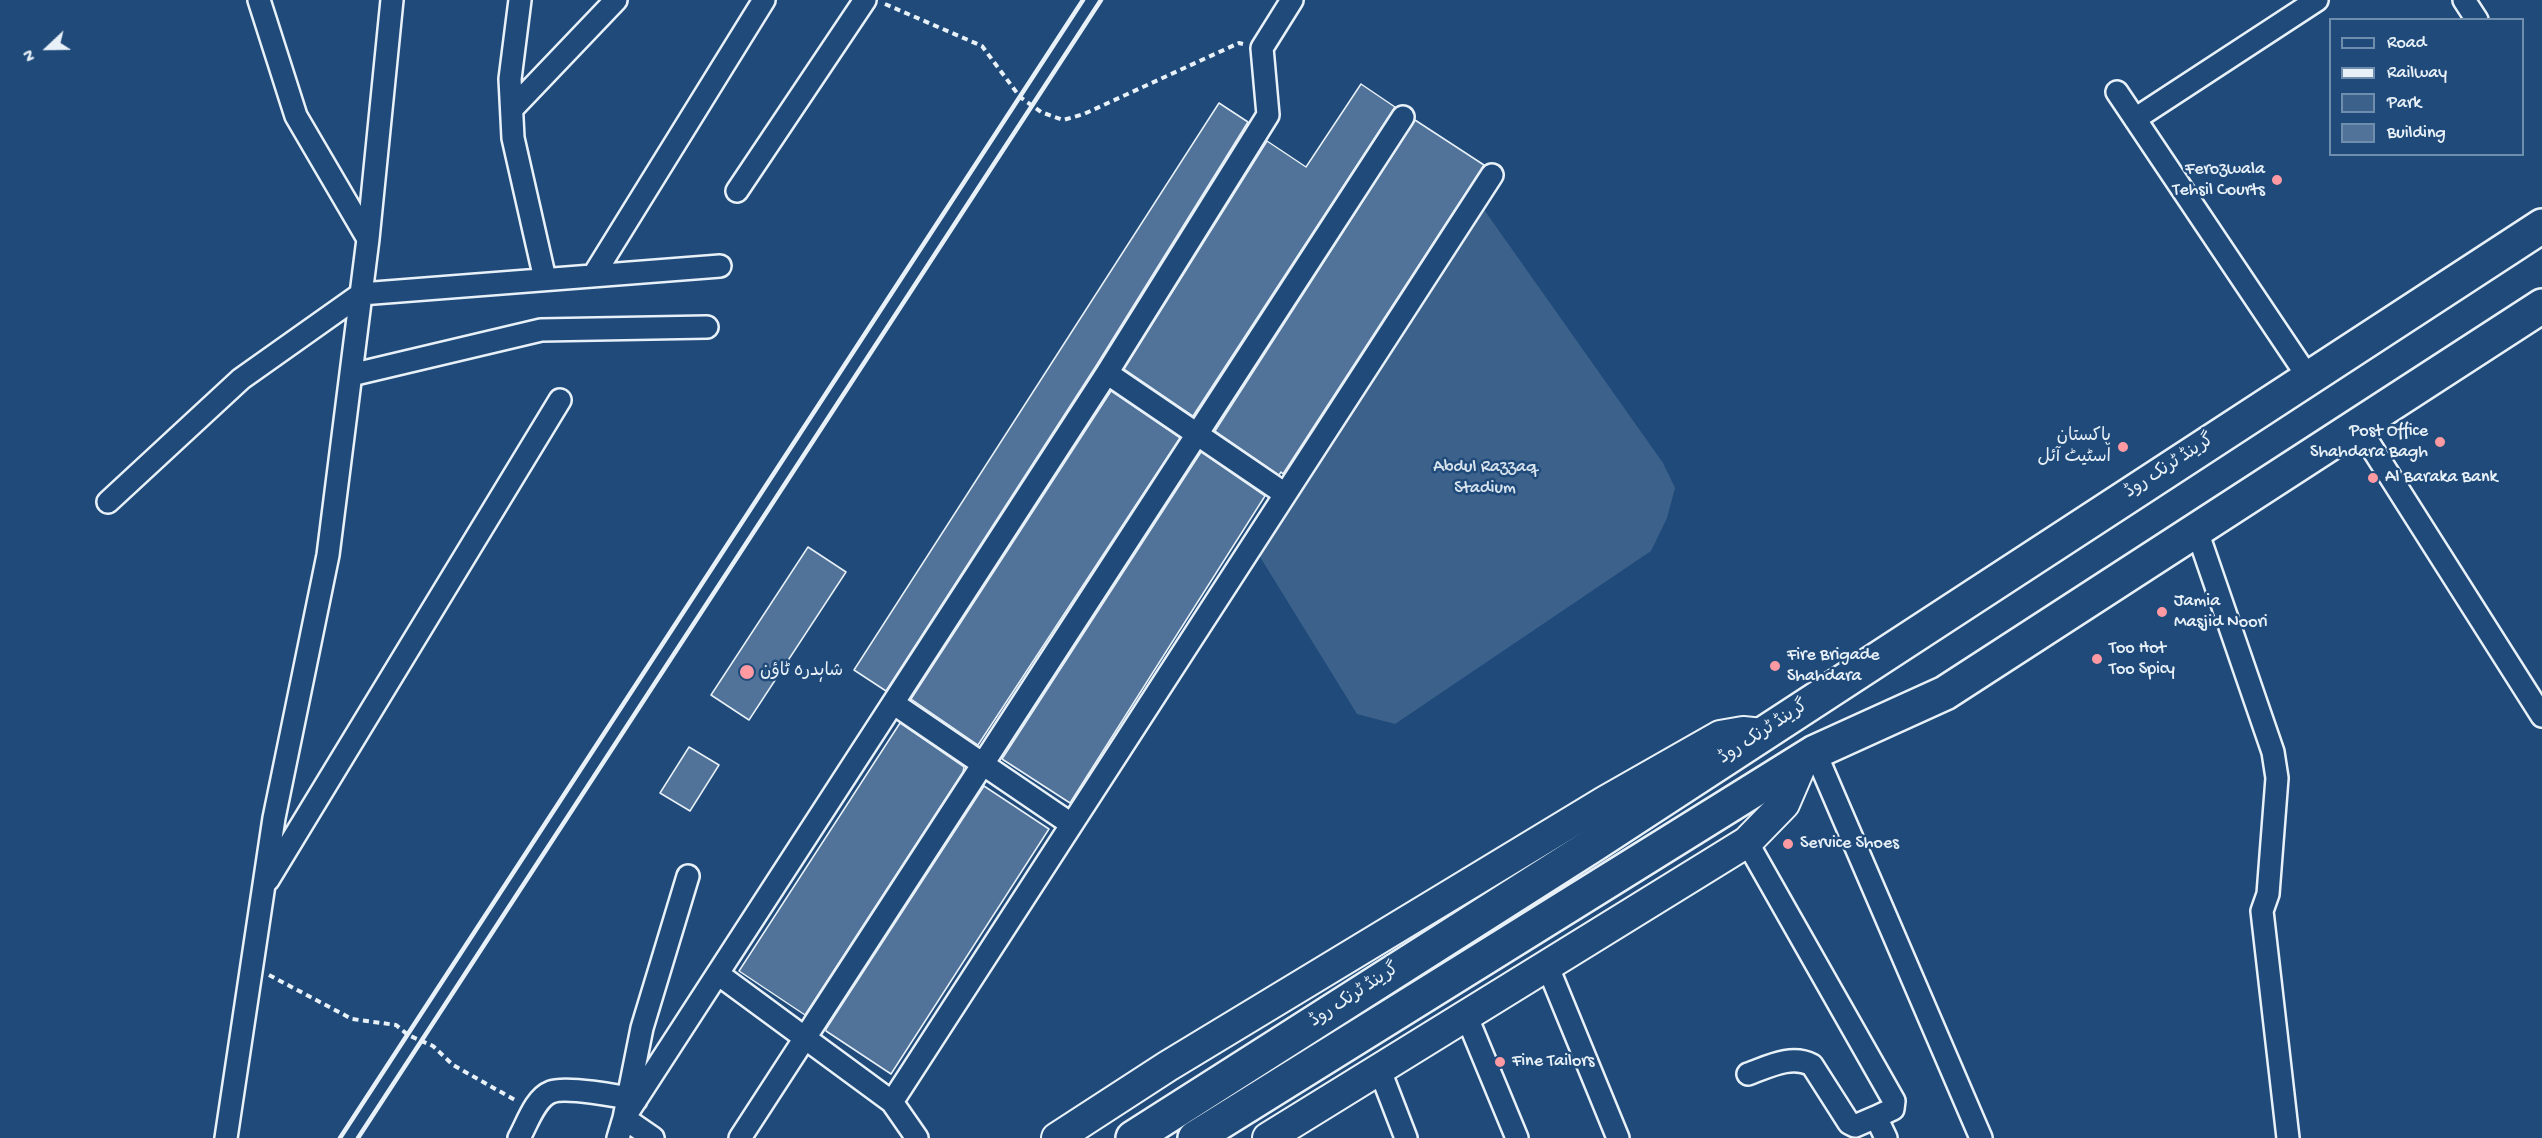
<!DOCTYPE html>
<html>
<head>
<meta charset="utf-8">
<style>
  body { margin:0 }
  #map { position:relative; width:2542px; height:1138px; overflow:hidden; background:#1f4a7a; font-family:"Gochi Hand",sans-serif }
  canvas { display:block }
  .legend { position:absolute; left:2329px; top:18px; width:195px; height:138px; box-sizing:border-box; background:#1f4a7a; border:2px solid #6f8dac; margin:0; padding:8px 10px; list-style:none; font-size:18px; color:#e8f1f8 }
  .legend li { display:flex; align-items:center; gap:12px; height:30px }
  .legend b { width:30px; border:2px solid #6f8dac }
  .north { position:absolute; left:18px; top:18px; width:60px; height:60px; -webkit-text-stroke:4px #1f4a7a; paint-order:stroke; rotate:248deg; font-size:16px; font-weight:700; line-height:24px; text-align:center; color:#e8f1f8 }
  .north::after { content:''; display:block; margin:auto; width:21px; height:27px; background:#e8f1f8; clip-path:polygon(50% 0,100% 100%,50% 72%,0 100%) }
</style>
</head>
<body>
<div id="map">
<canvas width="2542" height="1138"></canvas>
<ul class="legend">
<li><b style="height:8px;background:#1f4a7a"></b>Road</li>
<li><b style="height:8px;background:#e8f1f8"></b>Railway</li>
<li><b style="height:16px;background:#3c628c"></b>Park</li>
<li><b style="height:16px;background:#517399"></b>Building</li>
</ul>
<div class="north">N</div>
</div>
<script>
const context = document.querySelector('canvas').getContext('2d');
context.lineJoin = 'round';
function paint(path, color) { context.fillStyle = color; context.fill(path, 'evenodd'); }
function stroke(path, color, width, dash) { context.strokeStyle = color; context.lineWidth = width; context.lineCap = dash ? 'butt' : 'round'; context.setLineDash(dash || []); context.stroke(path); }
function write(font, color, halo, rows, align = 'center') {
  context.font = font + ' "Gochi Hand","Playpen Sans Arabic",sans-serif'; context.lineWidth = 5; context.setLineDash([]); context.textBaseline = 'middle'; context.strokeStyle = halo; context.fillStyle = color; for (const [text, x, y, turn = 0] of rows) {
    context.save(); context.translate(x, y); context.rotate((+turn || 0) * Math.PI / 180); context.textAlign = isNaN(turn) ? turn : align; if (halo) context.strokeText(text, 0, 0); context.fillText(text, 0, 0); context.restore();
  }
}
paint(new Path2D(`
  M1480,204l183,259 12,25 -8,30 -16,33 -256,173 -38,-10 -100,-162z`), '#3c628c');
const building = new Path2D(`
  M1361,84l34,23 -202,309 -69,-47 143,-228 39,26z
  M1219,103l29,19 -152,244 -210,325 -32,-21z
  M1415,120l69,45 -201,309 -2,-2 -2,3 -64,-44z
  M1111,391l69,47 -202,307 -67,-46z
  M1201,452l64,44 -195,307 -68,-44z
  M808,547l38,25 -97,148 -38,-25z
  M900,723l64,44 -1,5 -158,243 -66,-44z
  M689,747l30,18 -29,46 -30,-18z
  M984,786l65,43 -158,245 -65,-43v-2z`);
paint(building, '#517399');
stroke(building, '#e8f1f8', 1.5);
const street = new Path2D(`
  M259,0l37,116 72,123
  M520,0l-10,79 3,59 32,141
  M2464,0l13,20
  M2117,92l191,285
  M512,109l104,-109
  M2135,119l182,-119
  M737,191l128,-191
  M593,276l171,-276
  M1107,373l178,121
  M351,375l190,-45 166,-3
  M2358,426l184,290
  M108,502l133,-123 120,-85 359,-28
  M2197,531l76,221 4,26 -9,116 -6,17 26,227
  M893,703l178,121
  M1815,752l166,386
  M1747,842l147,259 -1,8 -17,8 10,21
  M268,880l292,-480
  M1547,965l71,173
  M718,974l174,128 25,36
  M1466,1015l51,123
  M1379,1068l27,70
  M1748,1074c20,-7 43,-20 64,-9l37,58 6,3 21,-9
  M892,1102l600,-927
  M226,1138l48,-320 54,-263 40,-316 24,-239
  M519,1138c8,-14 16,-40 32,-46 14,-6 69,4 85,8
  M618,1138l6,-20 483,-745 161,-258 -6,-67 30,-48
  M653,1138l-29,-20 18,-90 46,-152
  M740,1138l663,-1021`);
const secondary = new Path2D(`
  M1057,1138l111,-72 436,-264 116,-66 23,-4 20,2
  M1268,1138l479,-296 37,-38 19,-44`);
const highway = new Path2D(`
  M1133,1138l463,-295 946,-617
  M1195,1138l620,-386 130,-59 597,-387`);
stroke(street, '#e8f1f8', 26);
stroke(secondary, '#e8f1f8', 34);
stroke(highway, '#e8f1f8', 38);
stroke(new Path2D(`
  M885,4l97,42 38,51 21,15 22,8 21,-6 155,-71 4,1
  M269,975l83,44 44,6 12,10 25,11 20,19 62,35`), '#e8f1f8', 4, [6, 4.5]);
stroke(street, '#1f4a7a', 21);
stroke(secondary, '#1f4a7a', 30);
stroke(highway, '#1f4a7a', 33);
stroke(new Path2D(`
  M340,1138l743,-1138
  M358,1138l743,-1138`), '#e8f1f8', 4.5);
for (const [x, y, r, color] of [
  [2277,180,6,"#ff9aa2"],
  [2440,442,6,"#ff9aa2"],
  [2123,447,6,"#ff9aa2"],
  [2373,478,6,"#ff9aa2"],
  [2162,612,6,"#ff9aa2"],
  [2097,659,6,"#ff9aa2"],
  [1775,666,6,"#ff9aa2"],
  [747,672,8,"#ff9aa2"],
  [1788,844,6,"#ff9aa2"],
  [1500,1062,6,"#ff9aa2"]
]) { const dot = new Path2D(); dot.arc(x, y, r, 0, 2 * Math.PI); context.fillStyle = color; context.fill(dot); stroke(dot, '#1f4a7a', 2); }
write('18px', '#e8f1f8', '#1f4a7a', [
  ["Ferozwala",2265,170,"right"],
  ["Tehsil Courts",2265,191,"right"],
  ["Post Office",2428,432,"right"],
  ["Shahdara Bagh",2428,453,"right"],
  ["پاکستان",2111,437,"right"],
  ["اسٹیٹ آئل",2111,458,"right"],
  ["Al Baraka Bank",2385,478],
  ["Jamia",2174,602],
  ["Masjid Noori",2174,623],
  ["Too Hot",2109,649],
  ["Too Spicy",2109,670],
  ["Fire Brigade",1787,656],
  ["Shahdara",1787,677],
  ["شاہدرہ ٹاؤن",760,672],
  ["Service Shoes",1800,844],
  ["Fine Tailors",1512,1062]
], 'left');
write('18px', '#e8f1f8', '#1f4a7a', [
  ["گرینڈ ٹرنک روڈ",2170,467,-33],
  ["گرینڈ ٹرنک روڈ",1764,733,-33],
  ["گرینڈ ٹرنک روڈ",1355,996,-33]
]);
write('18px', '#d7e3ed', '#1f4a7a', [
  ["Abdul Razzaq",1485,468],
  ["Stadium",1485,489]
]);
</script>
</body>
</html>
